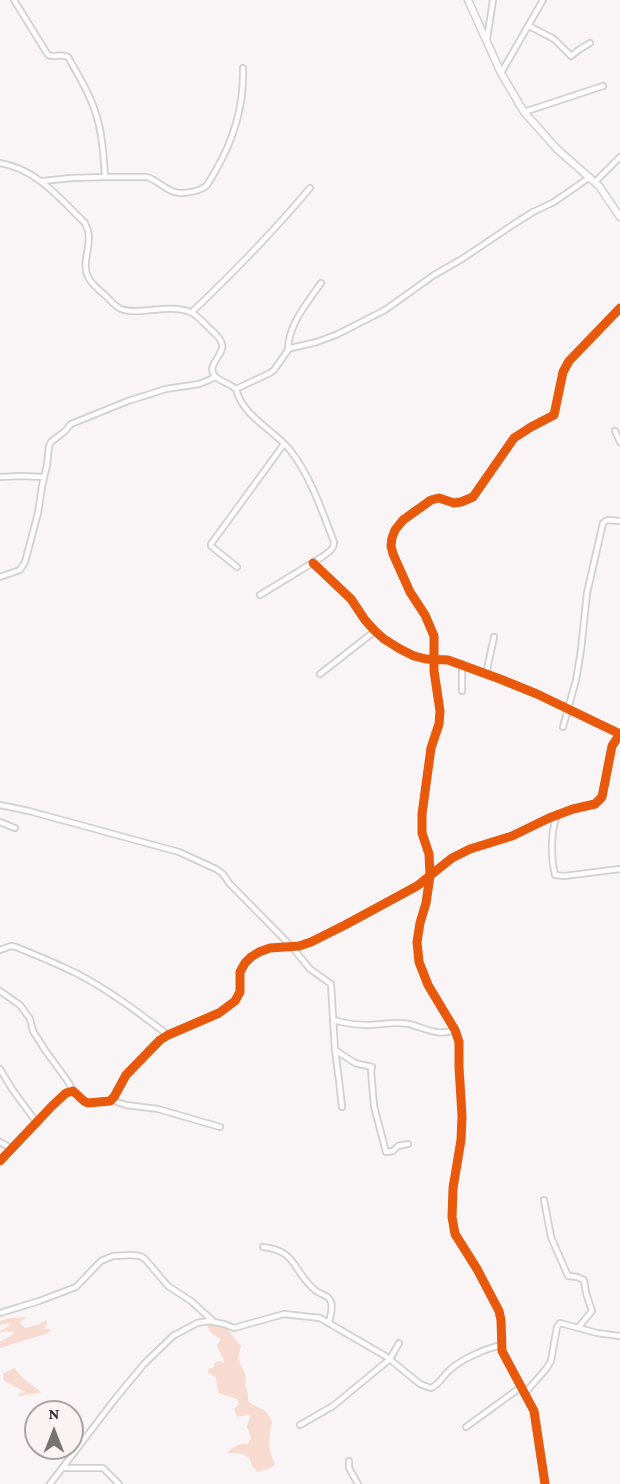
<!DOCTYPE html>
<html>
<head>
<meta charset="utf-8">
<style>
  body { margin:0 }
  #map { position:relative; width:620px; height:1484px; overflow:hidden; background:#f9f4f5; font-family:"Crimson Pro",serif }
  canvas { display:block }
  .north { position:absolute; left:24px; top:1400px; width:60px; height:60px; box-sizing:border-box; background:#fbf2f4; border:2px solid #aaa3a4; border-radius:50%; rotate:0deg; font-size:16px; font-weight:700; line-height:24px; text-align:center; color:#302d2d }
  .north::after { content:''; display:block; margin:auto; width:21px; height:27px; background:#767373; clip-path:polygon(50% 0,100% 100%,50% 72%,0 100%) }
</style>
</head>
<body>
<div id="map">
<canvas width="620" height="1484"></canvas>
<div class="north">N</div>
</div>
<script>
const context = document.querySelector('canvas').getContext('2d');
context.lineJoin = 'round';
function paint(path, color) { context.fillStyle = color; context.fill(path, 'evenodd'); }
function stroke(path, color, width, dash) { context.strokeStyle = color; context.lineWidth = width; context.lineCap = dash ? 'butt' : 'round'; context.setLineDash(dash || []); context.stroke(path); }
paint(new Path2D(`
  M26,1317l-6,6 5,5 15,-4 6,-4 1,4 -4,5h7l-1,4 -49,15v-6l15,-9 -9,-2 -6,2v-2l9,-5 1,-3 -10,2v-4l9,-3z
  M212,1324l15,5 14,17 -3,13 8,17 -1,8 3,10v7c12,10 15,3 24,20 -3,17 -5,28 3,43 -4,5 -11,6 -17,8l-7,-7 -1,-7 -8,-4 -15,-1c6,-6 12,-10 21,-9l3,-7 -4,-10 3,-11 -3,-1 -10,2 -3,-9 5,-3 -2,-6 -19,-6 -2,-16 -8,-4 1,-4 5,-2v-4l6,-2 4,2c0,-7 -6,-11 -7,-18l4,-6 -10,-6 -4,-8z
  M14,1368l10,11 17,13 -1,1 -23,3 1,-2 7,-2 -21,-11 -1,-7z`), '#f7dbd0');
const minor = new Path2D(`
  M14,0l34,55c7,3 13,-2 20,2 12,21 26,44 31,68 4,17 5,35 6,52l-34,1 -28,3
  M529,26l25,13 17,17 9,-7 10,-6
  M487,39l6,-39
  M501,73l42,-73
  M524,112l79,-26
  M0,163c38,7 58,34 85,60 0,1 3,7 3,8 4,15 -7,31 0,46 4,8 12,14 19,20 4,4 9,10 14,12 17,7 48,-6 69,3 6,2 13,10 18,15 4,4 13,11 14,17 3,11 -18,22 -6,33 6,5 14,7 20,12 7,28 37,40 54,61 21,27 32,61 44,92 0,8 -6,10 -12,15l-62,38
  M105,177h42c11,3 21,16 33,16 8,0 20,-2 26,-7 4,-5 7,-11 10,-16 18,-31 28,-67 27,-102
  M595,182l25,-25
  M192,312c41,-39 81,-80 118,-124
  M288,350c0,-25 19,-47 33,-67
  M236,389l34,-16 4,-3 14,-20 3,-2 26,-6 21,-8 47,-24 49,-35 28,-16 52,-35 19,-12 21,-10 36,-25
  M615,431l5,11
  M0,477l21,-1 23,1
  M237,567l-26,-21v-2l73,-100
  M0,577l20,-7 5,-8 13,-49 4,-27 5,-21 2,-19 2,-4 14,-11 6,-7 57,-23 38,-12 33,-5 10,-4 6,-3
  M320,674l55,-43
  M486,674l8,-37
  M462,691v-27
  M563,727l13,-47 5,-30 6,-57 16,-70 4,-3 13,1
  M0,805l29,6 139,38 11,3 37,17 7,5 6,9 62,63 19,23 21,15 4,66 4,30 3,27
  M558,814c-8,15 -7,45 -3,61l9,1 56,-7
  M0,822l15,6
  M0,950l11,-4 5,1c20,8 41,17 60,26 33,17 63,40 92,62
  M0,991l20,14 10,14 3,12 12,19 24,33 4,8
  M333,1020c11,3 22,5 33,5 15,0 28,-4 43,-1 16,4 29,13 46,6
  M335,1050l20,13 17,4 -1,4 3,35 12,46 7,-1 5,-5 10,-2
  M0,1069l12,20 25,34
  M112,1100l14,5 32,4 62,18
  M0,1142l12,7
  M0,1161l52,-55 14,-13 7,-2 11,10 4,2 22,-2 4,-4 12,-22 34,-35 8,-5 51,-22 16,-12 5,-9v-20l5,-9 6,-6 8,-5 11,-4 29,-2 12,-4 34,-17 72,-39 35,-28 18,-9 42,-13 37,-18 24,-9 22,-5 7,-7 10,-51 8,-12 -83,-40 -37,-15 -52,-19 -22,-1 -12,-3 -14,-7 -16,-10 -9,-8 -10,-11 -14,-21 -38,-36
  M544,1200l7,37 17,39 9,1 7,3 2,13 6,18 -14,17
  M263,1247c35,4 29,24 52,43 4,4 13,5 15,10 4,5 0,17 -1,23
  M0,1313l39,-12 37,-14 25,-26 12,-5 19,-1 8,1 5,3 23,27 23,15 22,20
  M525,1393l21,-24 5,-8 6,-34 3,-4 37,10 23,3
  M300,1425l33,-19 57,-47 9,-16
  M466,1427l55,-40
  M349,1461v7l9,16
  M62,1468h41l16,16
  M50,1484l65,-85 29,-35 29,-28 24,-13 12,-2 15,3 10,4 50,-14 36,4 67,39 33,27 11,4c9,-4 13,-14 21,-20 12,-10 35,-20 50,-23
  M545,1484l-11,-73 -32,-60 -1,-31 -2,-9 -22,-42 -22,-35 -3,-17 1,-29 8,-48 1,-24 -3,-49v-25l-4,-12 -27,-45 -9,-23 -2,-20 3,-19 6,-20 4,-27 -1,-22 -7,-21v-19l9,-66 8,-24 1,-13 -6,-40v-35l-9,-21 -15,-23 -17,-38 -2,-8 1,-8 3,-8 8,-10 28,-20 8,-2 15,5 7,-1 12,-5 41,-59 17,-11 23,-12 9,-43 6,-11 51,-53`);
const major = new Path2D(`
  M468,0l33,73 23,39 33,37 42,37 21,31`);
stroke(minor, '#d3cfd0', 8);
stroke(major, '#d3cfd0', 9);
stroke(minor, '#fefdfe', 4.5);
stroke(major, '#fefdfe', 6);
stroke(new Path2D(`
  M0,1161l52,-55 14,-13 7,-2 11,10 4,2 22,-2 4,-4 12,-22 34,-35 8,-5 51,-22 16,-12 5,-9v-20l5,-9 6,-6 8,-5 11,-4 29,-2 12,-4 34,-17 72,-39 35,-28 18,-9 42,-13 37,-18 24,-9 22,-5 7,-7 10,-51 8,-12 -83,-40 -37,-15 -52,-19 -22,-1 -12,-3 -14,-7 -16,-10 -9,-8 -10,-11 -14,-21 -38,-36
  M545,1484l-11,-73 -32,-60 -1,-31 -2,-9 -22,-42 -22,-35 -3,-17 1,-29 8,-48 1,-24 -3,-49v-25l-4,-12 -27,-45 -9,-23 -2,-20 3,-19 6,-20 4,-27 -1,-22 -7,-21v-19l9,-66 8,-24 1,-13 -6,-40v-35l-9,-21 -15,-23 -17,-38 -2,-8 1,-8 3,-8 8,-10 28,-20 8,-2 15,5 7,-1 12,-5 41,-59 17,-11 23,-12 9,-43 6,-11 51,-53`), '#e8590c', 9);
</script>
</body>
</html>
